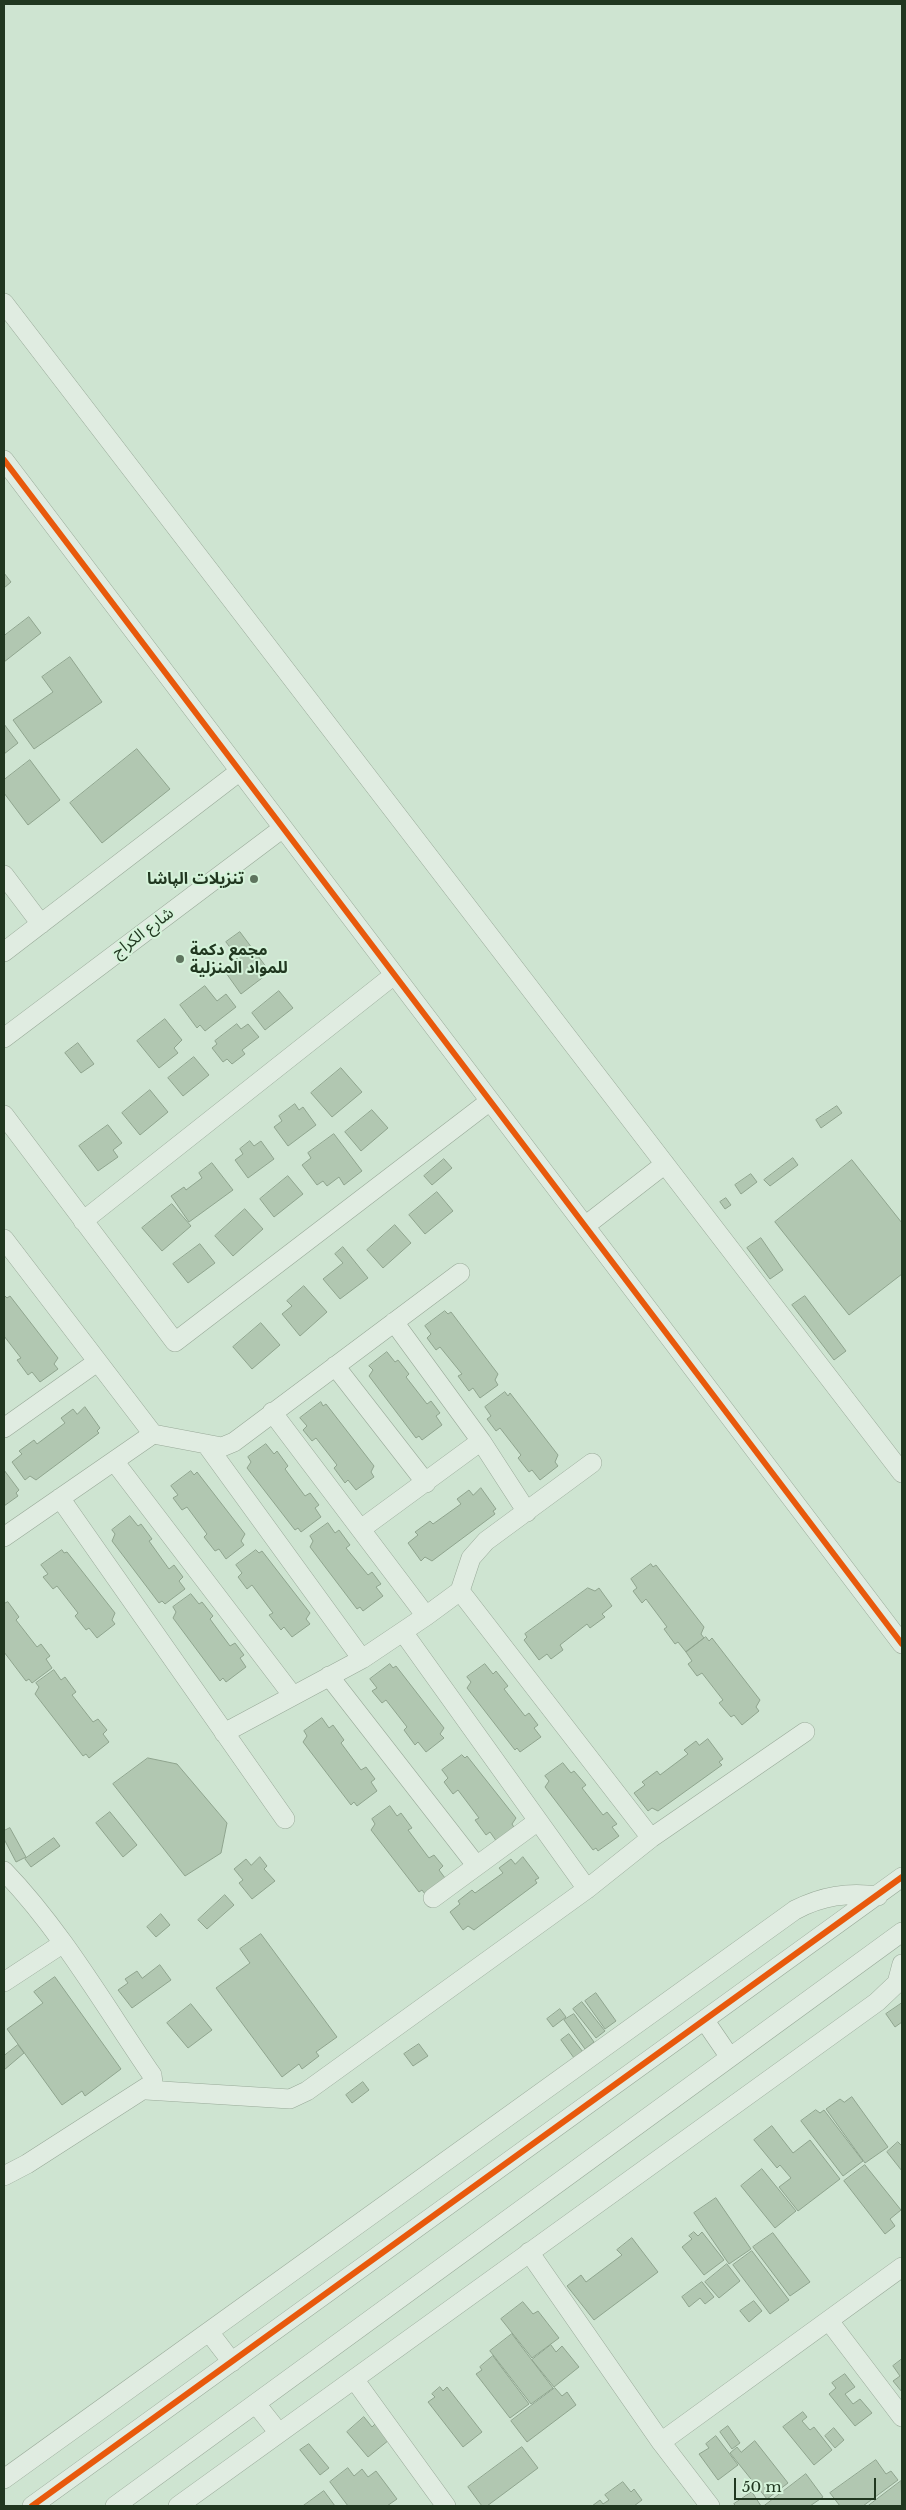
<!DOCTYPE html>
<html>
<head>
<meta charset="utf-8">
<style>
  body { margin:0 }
  #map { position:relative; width:906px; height:2510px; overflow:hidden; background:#cee4d1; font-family:"Libre Baskerville",serif }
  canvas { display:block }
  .frame { position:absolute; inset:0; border:5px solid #213720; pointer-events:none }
  .scale { position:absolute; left:734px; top:2478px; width:142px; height:22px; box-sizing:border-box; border:2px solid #213720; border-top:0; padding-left:6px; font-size:15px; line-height:18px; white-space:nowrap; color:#213720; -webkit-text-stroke:4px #d5f3da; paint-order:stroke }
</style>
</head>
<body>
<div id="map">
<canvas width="906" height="2510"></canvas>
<div class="frame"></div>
<div class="scale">50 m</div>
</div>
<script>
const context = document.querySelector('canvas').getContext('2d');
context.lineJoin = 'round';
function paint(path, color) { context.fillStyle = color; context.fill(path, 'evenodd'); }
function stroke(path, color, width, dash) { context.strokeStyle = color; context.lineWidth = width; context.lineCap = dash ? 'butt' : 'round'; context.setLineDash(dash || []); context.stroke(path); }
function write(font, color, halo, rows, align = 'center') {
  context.font = font + ' "Libre Baskerville","Noto Sans Arabic",serif'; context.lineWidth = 4; context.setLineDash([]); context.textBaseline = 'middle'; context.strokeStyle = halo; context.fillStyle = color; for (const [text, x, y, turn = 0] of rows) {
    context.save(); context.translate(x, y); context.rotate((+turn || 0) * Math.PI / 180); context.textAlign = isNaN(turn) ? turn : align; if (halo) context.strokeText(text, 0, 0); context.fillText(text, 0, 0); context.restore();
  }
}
const building = new Path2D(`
  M4,573l7,9 -7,6z
  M29,617l12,16 -37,29v-26z
  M70,657l32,45 -68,47 -21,-29 40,-28 -11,-15z
  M4,724l14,19 -14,11z
  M137,749l33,40 -68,54 -32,-40z
  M30,760l30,40 -32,25 -24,-32v-13z
  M240,932l30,40 -29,22 -15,-21 15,-11 -15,-20z
  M205,986l12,15 9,-7 10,13 -31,24 -5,-6 -3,3 -17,-23z
  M279,991l14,17 -28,22 -13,-17z
  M165,1019l17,21 -8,8 4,5 -19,15 -22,-27z
  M237,1024l4,5 7,-5 11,13 -17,13 3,4 -13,10 -5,-5 -4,3 -11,-14 5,-4 -2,-3z
  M78,1043l16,21 -13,9 -16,-20z
  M194,1057l15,18 -26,21 -15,-18z
  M341,1068l21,24 -30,25 -21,-24z
  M150,1090l18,22 -28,23 -18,-22z
  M295,1104l4,6 4,-3 13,18 -28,21 -14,-19 8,-6 -3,-5z
  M837,1106l5,7 -21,15 -5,-8z
  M372,1110l16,18 -27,23 -16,-19z
  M108,1125l14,18 -9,7 5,7 -20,14 -19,-25z
  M334,1134l28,37 -18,14 -5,-8 -12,9 -4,-5 -6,4 -15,-20 9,-7 -3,-5z
  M250,1141l4,5 7,-5 13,18 -26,19 -13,-18 8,-6 -3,-5z
  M793,1158l5,7 -28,21 -6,-6z
  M444,1159l8,9 -20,17 -8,-9z
  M852,1160l50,63v51l-53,41 -74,-93z
  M212,1163l21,27 -44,32 -18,-26 13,-9 2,3 16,-12 -3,-5z
  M751,1174l6,8 -16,12 -6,-9z
  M288,1176l15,18 -29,23 -14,-18z
  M437,1192l16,19 -28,23 -16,-19z
  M726,1198l5,7 -6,4 -5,-7z
  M172,1204l19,22 -29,25 -20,-23z
  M245,1209l18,20 -30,27 -18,-20z
  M395,1225l16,18 -28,25 -16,-18z
  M761,1238l22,32 -13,9 -23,-31z
  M200,1244l15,19 -27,20 -15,-19z
  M343,1247l25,31 -28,21 -17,-20 20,-16 -8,-9z
  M304,1286l23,26 -27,24 -18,-22 10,-8 -5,-5z
  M4,1295l3,3 3,-2 48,62 -4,6 4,5 -18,13 -8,-10 -4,3 -11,-15 4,-2 -17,-22z
  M805,1296l41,55 -12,9 -42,-55z
  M445,1311l3,3 3,-2 47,62 -3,6 3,5 -18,13 -7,-10 -4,3 -11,-15 4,-2 -22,-27 -4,3 -9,-12 4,-4 -6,-8z
  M261,1323l19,22 -28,24 -19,-22z
  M387,1352l8,10 3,-2 11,14 -3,3 21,27 4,-3 9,12 -4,3 6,9 -20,15 -3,-4 -3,2 -47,-62 4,-6 -4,-4z
  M505,1392l3,4 2,-3 48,62 -3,7 3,4 -18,14 -8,-10 -3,2 -11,-14 3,-3 -21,-27 -4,3 -9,-12 4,-3 -6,-9z
  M321,1402l2,4 3,-2 48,62 -3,6 3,5 -18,13 -8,-10 -3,3 -11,-15 3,-3 -21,-27 -4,3 -9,-11 4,-4 -7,-8z
  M85,1407l15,21 -3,3 2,2 -63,47 -6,-4 -5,4 -13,-18 10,-8 -3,-3 15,-11 3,4 28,-21 -4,-5 12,-9 4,5z
  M266,1444l8,10 3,-3 11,15 -3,3 20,27 5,-3 9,12 -4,3 6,9 -20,15 -3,-4 -3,2 -48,-62 4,-6 -3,-5z
  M4,1470l15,20 -3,3 2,3 -14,10z
  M191,1471l3,4 3,-3 48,62 -4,7 3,4 -18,14 -7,-10 -4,2 -11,-14 3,-3 -20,-27 -5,3 -9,-12 5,-3 -7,-9z
  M481,1488l15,21 -3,2 2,3 -63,47 -7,-4 -4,4 -13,-18 10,-8 -3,-3 15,-11 3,3 28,-20 -4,-5 12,-9 4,5z
  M130,1516l8,10 3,-2 11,15 -3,2 20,28 5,-4 9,12 -4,4 6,8 -20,15 -3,-3 -3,2 -47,-62 3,-7 -3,-4z
  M328,1523l7,10 4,-3 11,15 -4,3 22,27 4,-3 9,12 -5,3 7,9 -20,15 -3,-4 -3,2 -47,-62 3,-6 -3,-5z
  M62,1550l2,3 3,-1 48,61 -3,7 3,4 -18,14 -8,-10 -3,2 -11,-14 3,-3 -21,-27 -4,3 -10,-12 5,-3 -7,-9z
  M256,1550l3,3 3,-2 48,62 -4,6 4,5 -18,13 -8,-10 -3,3 -12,-15 4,-2 -21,-28 -5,4 -9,-12 4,-4 -6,-8z
  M651,1564l2,3 3,-2 48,62 -3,7 3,4 -18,14 -8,-10 -3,2 -11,-15 3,-2 -21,-28 -4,4 -9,-12 4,-3 -6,-9z
  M588,1588l7,3 4,-3 13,18 -10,8 3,3 -15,11 -3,-4 -27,21 3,5 -12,9 -4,-5 -8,6 -15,-20 3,-3 -2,-3z
  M191,1594l8,10 3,-2 11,14 -3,3 20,27 5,-3 9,12 -4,3 6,9 -20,15 -3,-4 -3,3 -47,-63 3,-6 -3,-5z
  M8,1602l11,15 -3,3 21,27 4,-3 9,12 -4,3 6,9 -20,15 -3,-4 -3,2 -22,-29v-48z
  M706,1637l3,4 3,-3 48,62 -4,7 3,4 -17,14 -8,-10 -3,2 -12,-14 4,-3 -21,-27 -5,3 -9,-12 4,-3 -6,-9z
  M390,1664l3,4 3,-2 48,62 -4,6 4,4 -18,14 -8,-10 -3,3 -11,-15 3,-3 -21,-27 -4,3 -10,-12 5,-3 -7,-9z
  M485,1664l8,10 3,-3 12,15 -4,3 21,27 4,-3 9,12 -4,3 7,9 -21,15 -3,-4 -2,2 -48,-62 4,-6 -4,-5z
  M54,1670l7,10 4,-3 11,15 -4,3 21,27 5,-3 9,11 -4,4 6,8 -20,16 -3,-4 -3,2 -48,-62 4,-7 -3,-4z
  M322,1718l7,10 4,-3 11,15 -3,3 20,27 5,-3 9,12 -4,3 6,9 -20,15 -3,-4 -3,3 -48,-63 4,-6 -3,-5z
  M708,1739l15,20 -4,3 3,3 -64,46 -6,-3 -4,3 -14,-18 11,-8 -3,-3 15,-11 3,4 28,-21 -4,-4 12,-9 3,4z
  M462,1755l3,3 2,-2 49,62 -4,6 3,5 -18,13 -7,-10 -4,3 -11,-15 4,-2 -21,-28 -5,4 -9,-12 4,-4 -6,-8z
  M148,1758l29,6 50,59 -6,30 -36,23 -72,-92z
  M563,1763l8,10 3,-2 12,14 -4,3 21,27 4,-3 10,12 -5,3 7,9 -21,15 -2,-3 -3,2 -48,-63 4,-6 -4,-5z
  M390,1806l7,10 4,-3 11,15 -4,2 21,28 5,-3 9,11 -4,4 6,8 -20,16 -3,-4 -3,2 -48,-62 4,-6 -3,-5z
  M110,1812l27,33 -14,12 -27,-34z
  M10,1828l16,29 -10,5 -12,-23v-8z
  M54,1838l6,8 -29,21 -6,-8z
  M260,1857l7,9 -3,3 11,12 -23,18 -13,-16 4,-3 -9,-11 12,-10 5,6z
  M523,1857l16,21 -4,2 2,3 -63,47 -6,-4 -5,4 -13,-18 10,-8 -2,-3 14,-11 3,3 28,-20 -4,-5 12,-9 4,5z
  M225,1895l9,10 -27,24 -9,-9z
  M161,1914l9,11 -14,12 -9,-10z
  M261,1934l76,103 -21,15 3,4 -17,13 -3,-5 -17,13 -66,-89 34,-25 -10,-14z
  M160,1965l11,15 -39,28 -14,-18 10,-7 -3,-4 12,-8 5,7z
  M55,1977l66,92 -36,27 -3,-5 -20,14 -55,-76 36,-26 -9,-11z
  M596,1993l20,28 -11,8 -20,-28z
  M582,2002l23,29 -9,7 -23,-29z
  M902,2003v19l-7,5 -9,-13z
  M191,2004l21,26 -24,18 -21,-25z
  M560,2009l6,8 -13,10 -6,-8z
  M574,2014l20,28 -9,7 -21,-29z
  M569,2034l14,18 -9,6 -13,-18z
  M419,2044l9,12 -15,10 -9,-12z
  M18,2045l6,8 -20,17v-14z
  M363,2082l6,8 -17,13 -6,-8z
  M852,2097l36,50 -23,16 -39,-54 14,-10 4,3z
  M816,2110l4,3 4,-3 39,51 -20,15 -42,-55z
  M772,2126l21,27 17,-13 30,39 -42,32 -19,-24 12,-9 -11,-13 -3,3 -23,-28z
  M898,2142l4,4v25l-15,-19z
  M865,2165l36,45 -11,9 5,7 -10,8 -41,-53z
  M762,2169l34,42 -21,17 -34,-42z
  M716,2198l35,51 -22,15 -35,-51z
  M694,2232l4,4 4,-4 22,28 -20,15 -22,-28 10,-8 -3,-3z
  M773,2233l37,49 -20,14 -37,-49z
  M632,2238l26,34 -64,48 -27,-34 14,-11 5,7 36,-27 -5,-5z
  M752,2251l37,49 -19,14 -37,-49z
  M727,2264l13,17 -21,17 -14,-16z
  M702,2282l12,15 -9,7 -5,-6 -11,9 -7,-10z
  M754,2301l8,10 -13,11 -9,-11z
  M523,2302l10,12 5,-3 21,27 -27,20 -31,-39z
  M512,2334l41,54 -22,16 -41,-53z
  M551,2345l5,7 6,-6 17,21 -25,20 -22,-27z
  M493,2356l36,48 -19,14 -34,-44 6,-4 -2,-3z
  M902,2359v33l-9,-11 7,-5 -7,-10z
  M845,2374l10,13 -10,7 8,10 7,-5 12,14 -17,13 -26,-32 7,-6 -4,-5z
  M440,2387l3,4 4,-4 35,45 -19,15 -35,-45 7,-5 -3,-3z
  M555,2388l7,8 5,-4 9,13 -49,37 -16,-21z
  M803,2412l4,5 -5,4 8,9 4,-3 18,23 -18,15 -31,-38z
  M364,2417l8,10 3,-3 14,16 -21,17 -21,-25z
  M728,2426l12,17 -8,6 -12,-17z
  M834,2428l10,12 -9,8 -10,-12z
  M716,2436l22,29 -20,15 -19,-26 10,-6 -3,-4z
  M755,2441l33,42 -21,16 -37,-46 7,-6 4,5z
  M309,2444l20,24 -9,7 -20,-25z
  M522,2447l16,21 -51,38h-5l-14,-19z
  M876,2460l10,14 5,-3 7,9 -35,26h-23l-10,-13z
  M348,2468l6,8 8,-7 6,8 8,-6 21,28 -10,7h-39l-18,-24z
  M806,2474l17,23 -13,9h-46z
  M901,2481l1,25h-34z
  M623,2482l8,10 3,-3 8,11 -8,6h-42l8,-6 3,4 6,-4 -4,-5z
  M324,2491l11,15h-32z
  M752,2492l9,14h-25l-2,-2z`);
paint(building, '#b1c7b1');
stroke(building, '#8fa48e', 1);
const minor = new Path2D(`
  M4,303l898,1170
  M4,460l898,1184
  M4,875l37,49
  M4,952l236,-181
  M4,1038l279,-210
  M4,1115l171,227 315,-241
  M83,1221l311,-246
  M585,1226l80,-62
  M4,1239l149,195 69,13 12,-5 226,-169
  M394,1322l87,119 46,71
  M335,1366l91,117
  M272,1412l154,204
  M4,1428l93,-66
  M206,1444l156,215
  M114,1461l179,235
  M60,1498l225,321
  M361,1529l120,-88
  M4,1537l149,-103
  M460,1591l191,247
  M403,1632l184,257
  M329,1676l147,189
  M224,1733l138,-74 64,-43 34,-25 11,-33 15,-17 106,-78
  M4,1871c57,59 102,137 148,204l1,8 -126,81 -23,12
  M433,1898l105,-77
  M4,1982l58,-38
  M705,2021l24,35
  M146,2090l144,9 17,-8 280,-202 64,-51 154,-106
  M529,2252l132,190 49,64
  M829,2321l73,96
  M209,2332l23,30
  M354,2379l92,127
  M256,2404l23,29
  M661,2442l241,-175
  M4,2479l791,-569c27,-14 52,-18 83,-14
  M32,2506l870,-629
  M115,2506l787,-574
  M178,2506l699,-504 20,-19 5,-19`);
stroke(minor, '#98a998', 20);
stroke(minor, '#e0ece1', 19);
stroke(new Path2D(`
  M4,460l898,1184
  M32,2506l870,-629`), '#e8590c', 6);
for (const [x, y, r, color] of [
  [254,879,5,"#5e745e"],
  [180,959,5,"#5e745e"]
]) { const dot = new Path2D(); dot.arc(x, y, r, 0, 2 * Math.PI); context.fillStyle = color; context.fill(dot); stroke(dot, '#d5f3da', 2); }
write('bold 16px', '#213720', '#d5f3da', [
  ["تنزيلات الپاشا",244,879],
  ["مجمع دكمة",190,950,"left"],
  ["للمواد المنزلية",190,968,"left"]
], 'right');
write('16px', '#213720', '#d5f3da', [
  ["شارع الكراج",143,933,-37]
]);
</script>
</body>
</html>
